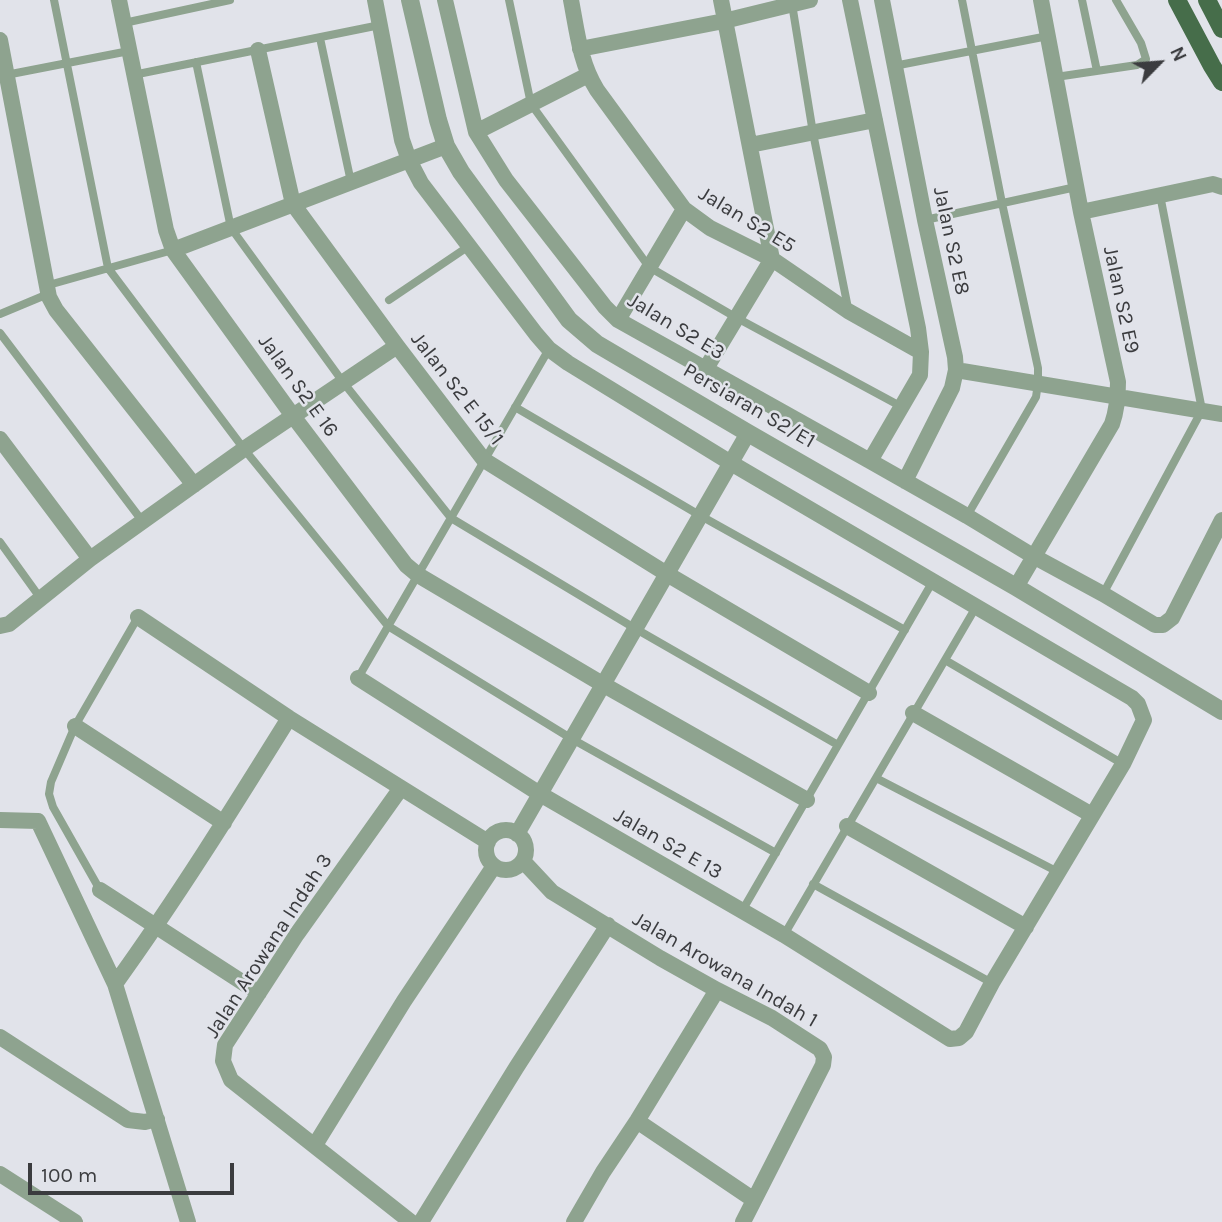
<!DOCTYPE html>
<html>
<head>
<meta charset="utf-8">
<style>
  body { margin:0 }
  #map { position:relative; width:1222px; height:1222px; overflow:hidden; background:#e1e3ea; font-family:Karla,sans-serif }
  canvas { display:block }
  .north { position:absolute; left:1124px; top:28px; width:70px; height:70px; -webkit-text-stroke:5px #e1e3ea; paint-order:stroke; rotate:65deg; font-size:19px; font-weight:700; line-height:28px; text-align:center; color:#3b3c3f }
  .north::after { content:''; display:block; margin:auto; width:24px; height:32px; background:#3b3c3f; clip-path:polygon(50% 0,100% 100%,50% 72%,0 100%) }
  .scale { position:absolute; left:28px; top:1163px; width:206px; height:32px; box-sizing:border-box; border:4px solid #3b3c3f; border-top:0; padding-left:9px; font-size:21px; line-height:24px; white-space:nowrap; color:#3b3c3f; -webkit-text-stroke:5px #e1e3ea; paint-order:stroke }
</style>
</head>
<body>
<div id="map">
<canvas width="1222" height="1222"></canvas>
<div class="north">N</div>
<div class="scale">100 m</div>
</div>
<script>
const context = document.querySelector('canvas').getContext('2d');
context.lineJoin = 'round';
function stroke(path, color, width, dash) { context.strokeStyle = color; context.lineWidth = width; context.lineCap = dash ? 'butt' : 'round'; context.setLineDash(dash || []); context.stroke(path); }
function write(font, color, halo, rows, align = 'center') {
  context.font = font + ' Karla,sans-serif'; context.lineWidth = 5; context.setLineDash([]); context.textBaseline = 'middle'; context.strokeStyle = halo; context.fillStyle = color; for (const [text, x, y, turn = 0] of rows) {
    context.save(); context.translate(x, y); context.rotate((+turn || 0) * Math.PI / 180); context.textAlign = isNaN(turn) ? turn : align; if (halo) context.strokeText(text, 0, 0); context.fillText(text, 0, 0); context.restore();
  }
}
stroke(new Path2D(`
  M54,0l54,268 136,181 144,177 184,113 204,114
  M509,0l22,104 118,163 88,51 165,89
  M962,0l40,203 36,165v15l-2,14 -69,119
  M1082,0l15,71
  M792,4l21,129 35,175
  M124,23l106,-23
  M320,38l31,144
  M196,62l35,166 112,154 108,136 185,111 202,116
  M894,66l154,-30
  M6,75l123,-24
  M133,75l247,-50
  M1056,77l81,-12 9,-6 -5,-16 -25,-43
  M925,220l151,-33
  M45,286l128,-36
  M389,300l80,-54
  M0,314l48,-20
  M0,333l143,189
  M515,407l186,109 204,114
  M0,542l41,57
  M1103,594l99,-184 -42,-215
  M945,660l178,104
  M358,678l191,-329
  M876,778l182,94
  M813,884l179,99
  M100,890l-47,-83 -4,-13 2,-12 24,-56 63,-109
  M742,911l191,-330
  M784,935l192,-328`), '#8ea38f', 8);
stroke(new Path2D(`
  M119,0l47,230 7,20 120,166 113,149 12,10 186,110 203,115
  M445,0l31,132 30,48 99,127 13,13 252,141 97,55 66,40 70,38 52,31h8l9,-7 50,-98
  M571,0c6,31 9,63 26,90l87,119 26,19 62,31 76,52 73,41
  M850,0l68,328 3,24 -1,23 -50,86
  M882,0l43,220 30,137 1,13 -4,18 -47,93
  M0,40l49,257 7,13 138,175
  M580,49l144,-28 86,-21
  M258,50l35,154 104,142 87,114 183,114 202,119
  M476,132l112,-57
  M750,145l125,-25
  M1081,212l132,-28 9,3
  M173,250l273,-104
  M618,320l66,-111
  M705,370l67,-111 -51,-259
  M956,370l266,44
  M0,439l90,120
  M1016,587l96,-163c5,-14 6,-27 6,-42l-37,-170 -40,-212
  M138,617l151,101 199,124
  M0,626l9,-2 81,-65 154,-110 153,-103
  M358,678l182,116 244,141 166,104 9,-1 7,-6 26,-49 131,-219 21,-44 -6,-16 -6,-6 -401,-235 -163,-100 -19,-14 -13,-15 -115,-151 -12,-23 -7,-20 -27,-140
  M913,713l179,102
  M75,726l149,97
  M401,788l-104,146 -72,111 -2,16 8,19 180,142
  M0,820l38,1 77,163 73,238
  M847,826l179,101
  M486 850a20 20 0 1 1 40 0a20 20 0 1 1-40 0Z
  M517,834l231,-401
  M523,861l29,31 108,66 57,32 55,28 48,31 4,8 -1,8 -80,157
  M100,890l159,103
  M115,984c62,-86 118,-176 174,-266
  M0,1037l128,83 17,2 12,-3
  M637,1121l117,79
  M315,1145l89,-144 90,-135
  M0,1174l75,48
  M421,1222l95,-154 92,-143
  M574,1222l29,-50 34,-51 80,-131`), '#8ea38f', 16);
stroke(new Path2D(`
  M410,0l28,120 8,26 15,26 108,148 28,24 151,89 268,154 206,124`), '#8ea38f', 18);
stroke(new Path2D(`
  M1177,0l35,66 10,16
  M1207,0l15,29`), '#466d4a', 18);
write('21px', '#3b3c3f', '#e1e3ea', [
  ["Jalan S2 E5",747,220,31],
  ["Jalan S2 E8",951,241,78],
  ["Jalan S2 E9",1121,300,78],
  ["Jalan S2 E3",676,327,31],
  ["Jalan S2 E 16",298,386,54],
  ["Jalan S2 E 15/1",457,389,52],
  ["Persiaran S2/E1",749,406,30],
  ["Jalan S2 E 13",668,844,30],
  ["Jalan Arowana Indah 3",269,946,-57],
  ["Jalan Arowana Indah 1",725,970,30]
]);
</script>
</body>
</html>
